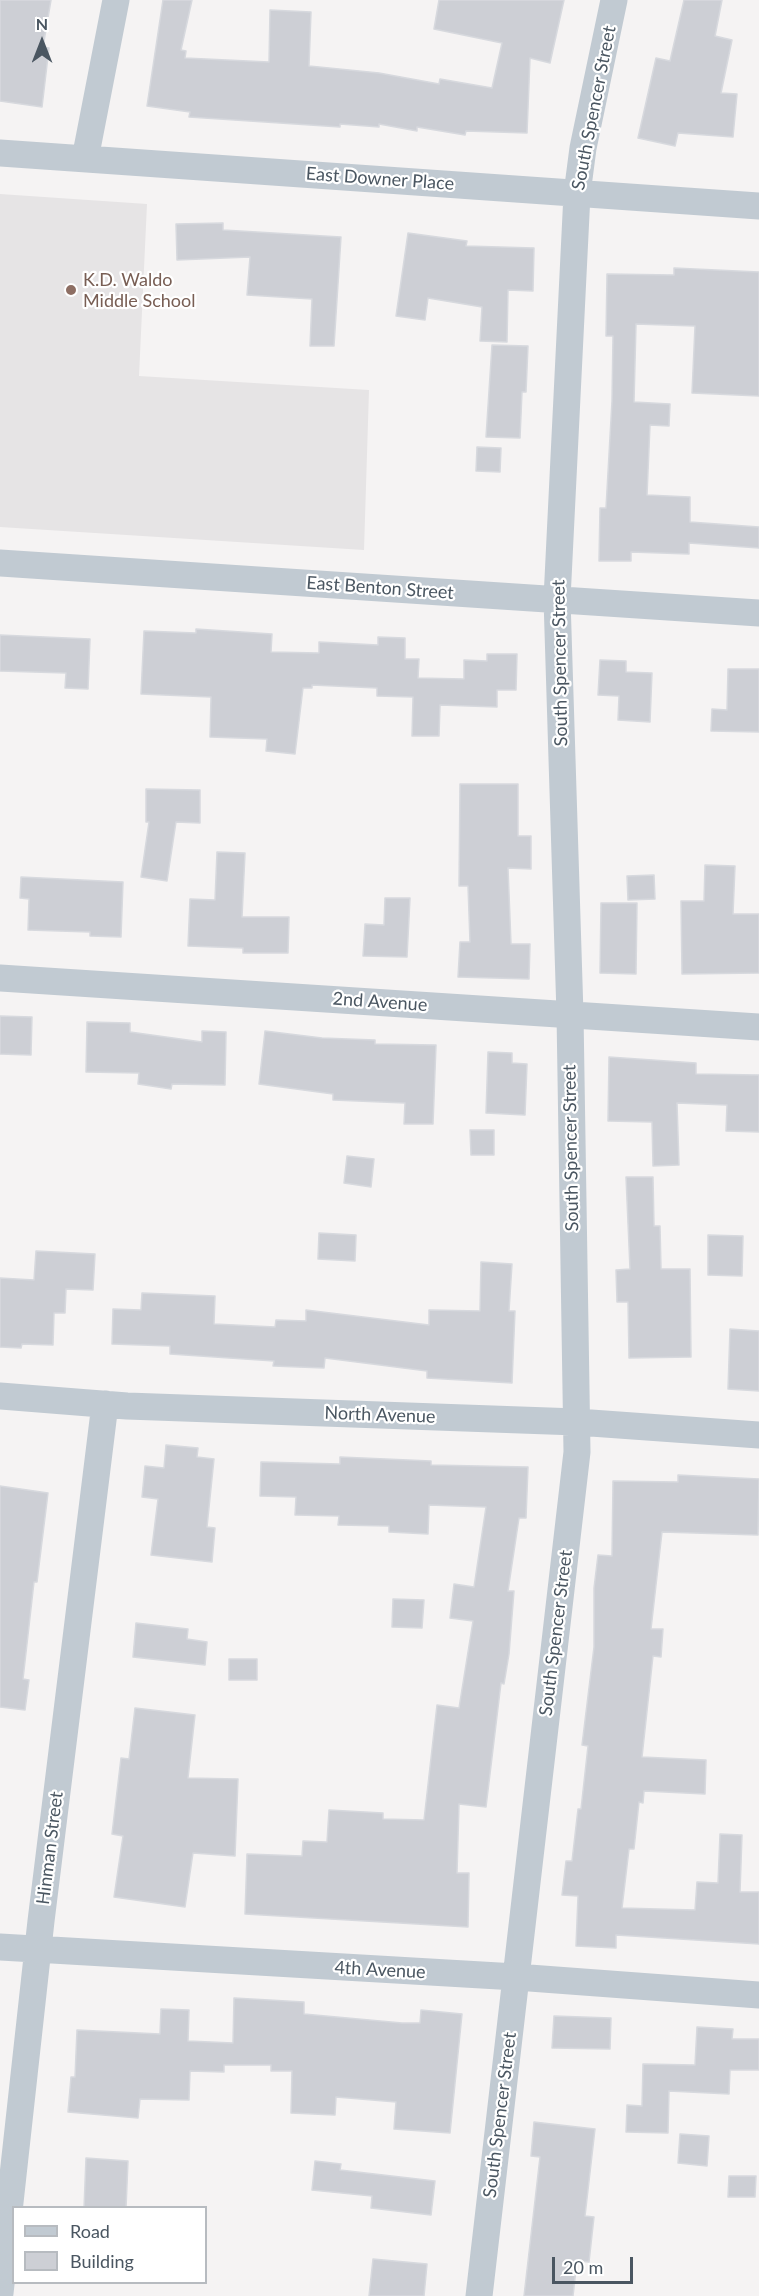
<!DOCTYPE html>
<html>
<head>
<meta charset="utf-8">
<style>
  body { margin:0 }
  #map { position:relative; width:759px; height:2296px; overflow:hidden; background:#f5f3f3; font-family:Lato,sans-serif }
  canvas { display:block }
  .legend { position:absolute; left:12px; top:2206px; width:195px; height:78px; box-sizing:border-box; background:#fff; border:2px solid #b7bbc0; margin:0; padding:8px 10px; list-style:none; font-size:18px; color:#4a5661 }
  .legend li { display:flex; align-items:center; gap:12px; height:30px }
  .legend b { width:30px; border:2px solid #b7bbc0 }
  .north { position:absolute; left:12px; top:12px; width:60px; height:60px; -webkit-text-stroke:4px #fff; paint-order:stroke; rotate:0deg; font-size:16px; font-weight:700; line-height:24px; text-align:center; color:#4a5661 }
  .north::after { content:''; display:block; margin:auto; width:21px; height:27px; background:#4a5661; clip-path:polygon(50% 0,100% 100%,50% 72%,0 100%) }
  .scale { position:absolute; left:552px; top:2257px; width:81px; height:27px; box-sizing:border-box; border:3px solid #4a5661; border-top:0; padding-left:8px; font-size:18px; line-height:21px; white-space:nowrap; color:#4a5661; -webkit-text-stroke:4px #fff; paint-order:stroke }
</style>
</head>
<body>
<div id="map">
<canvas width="759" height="2296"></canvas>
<ul class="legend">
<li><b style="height:8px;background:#c1cad2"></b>Road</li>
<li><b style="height:16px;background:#cdcfd5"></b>Building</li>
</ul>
<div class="north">N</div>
<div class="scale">20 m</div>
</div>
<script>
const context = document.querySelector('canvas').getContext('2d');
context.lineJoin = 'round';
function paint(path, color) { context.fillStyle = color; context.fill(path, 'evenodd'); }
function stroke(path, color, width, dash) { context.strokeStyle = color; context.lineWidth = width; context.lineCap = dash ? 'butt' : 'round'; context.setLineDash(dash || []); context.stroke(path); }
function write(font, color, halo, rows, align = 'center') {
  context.font = font + ' Lato,sans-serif'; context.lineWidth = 4.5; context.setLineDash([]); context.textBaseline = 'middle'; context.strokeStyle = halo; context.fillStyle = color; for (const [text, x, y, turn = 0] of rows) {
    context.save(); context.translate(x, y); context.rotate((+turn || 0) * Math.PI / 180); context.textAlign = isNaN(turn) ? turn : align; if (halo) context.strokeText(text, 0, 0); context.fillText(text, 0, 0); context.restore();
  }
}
paint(new Path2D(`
  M0,194l147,10 -8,172 230,14 -5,160 -364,-23z`), '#e6e4e5');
const building = new Path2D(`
  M0,0h51l-8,47 6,1 -7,59 -42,-6z
  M163,0h29l-11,50 5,1 -1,7 84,4 1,-52 41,2 -2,54 70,7 60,11 1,-5 52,9 10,-45 -68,-14 5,-29h125l-14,63 -20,-5 -3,75 -61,-2 -1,4 -48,-8v4l-38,-7v3l-39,-3v3l-151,-10 1,-5 -43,-6z
  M684,0h38l-7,36 17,4 -11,53 16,1 -4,43 -55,-4 -3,13 -37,-8 18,-80 14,3z
  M223,223v7l118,7 -7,109h-24l2,-47 -65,-4 3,-38 -73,3 -1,-36z
  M408,233l59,8 -1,5 68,2 -1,43 -25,-1 -1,52 -27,-1 2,-34 -54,-9 -3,22 -29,-4z
  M674,268l85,4v124l-67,-3 3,-67 -59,-2 -2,78 36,2 -1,22 -19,-1 -3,70 43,2v25l69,5v21l-70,-5v11l-58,-2v9h-32l1,-53h6l6,-107 1,-65h-7l1,-62 67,1z
  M492,345l36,1 -2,46h-4l-2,46 -34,-1z
  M477,447l24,1 -1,24 -24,-1z
  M196,629l76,5 -1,18 48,1v-11l59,3v-8l27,1v21h14l-1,19 46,1v-19l23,1v-7h30l-1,36h-19v17l-57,-2 -1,31h-27l1,-39 -36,-1v-8l-65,-3v3h-9l-8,66 -29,-3 1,-12 -57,-2 1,-40 -70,-3 3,-63 52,2z
  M0,635l90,4 -2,50 -23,-1 1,-15 -66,-2z
  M600,660l26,1v11l26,1 -2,49 -32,-2 1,-24 -21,-1z
  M728,669h31v63l-48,-1 1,-22 15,1z
  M460,784h58v52h13v33l-23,-1 3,76h19l-1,35 -71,-2 2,-35h10l-2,-56h-9z
  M146,789l54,1v33l-24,-1 -9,59 -26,-4 8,-55h-3z
  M217,852l28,1 -3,64h47l-1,36h-45v-5l-55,-2 2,-47 25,1z
  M705,865l30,1 -2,48h26v59l-77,1 -1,-73h23z
  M654,875l1,24 -27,1 -1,-24z
  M21,877l102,5 -2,55 -31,-1v-4l-62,-2 1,-31 -9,-1z
  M385,898h25l-3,59 -44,-1 2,-32 19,1z
  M601,903h36l-1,71 -36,-1z
  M0,1016l32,1 -1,38 -31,-1z
  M87,1022l43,1v9l72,10v-11l24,1 -1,53 -53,-1 -1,5 -33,-5 1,-11 -53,-1z
  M265,1031l57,7 53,2v4l61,1 -3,79h-29l1,-21 -72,-3v-6l-74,-10z
  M488,1052l24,1v10l15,1 -2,51 -39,-2z
  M609,1057l87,6v11l63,1v57l-33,-1 1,-26 -50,-2 2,62 -26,1 -1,-44 -44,-1z
  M470,1130h24v25h-23z
  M347,1156l27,3 -3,28 -27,-4z
  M626,1177h27l1,49h6l1,43h29l1,88 -62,1 -1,-56h-11l-1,-32 14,-1z
  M319,1233l37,2 -1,26 -37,-2z
  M708,1235l35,1 -1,40 -34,-1z
  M36,1251l59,3 -2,36 -27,-1 -1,24h-11l-1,32 -31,-1 -1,4 -21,-1v-69l34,2z
  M481,1262l31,2 -3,47h6l-3,72 -85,-5v-7l-102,-13 -1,10 -51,-2 1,-5 -104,-7v-8l-58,-2 1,-35 28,1 1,-17 73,3 -1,28 61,3 1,-7 30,1v-11l123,15v-15l51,1z
  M730,1329l29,2v60l-31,-2z
  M166,1445l32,3 -1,9 17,2 -7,68 8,1 -3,34 -61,-7 7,-56 -16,-2 3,-31 19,2z
  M340,1457l91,4v4l97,2 -2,51h-7l-11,73h6l-5,63 -5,30 -3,-1 -15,124 -27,-3 -2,69h12l-1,54 -223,-13 2,-60 55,2 1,-15 24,1 2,-32 54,3v6l41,1 13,-115 22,3 14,-87 -23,-3 4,-34 20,3 12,-80 -57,-2 -1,29 -39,-2v-6l-51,-1 1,-9 -44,-1 1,-18 -36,-1 1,-34 79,2z
  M678,1475l81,4 -1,56 -96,-3 -11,97h12l-2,28 -8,-1 -11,101 64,3 -1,34 -61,-3 -1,12 -4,-1 -5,47h-5l-7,59 73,2 2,-28 21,1 2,-49 22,1 -2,57h19v52l-143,-9v13l-40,-2 2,-50 -16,-1 4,-34h6l6,-52h3l7,-63 -6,-1 12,-98v-59l4,-33 14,1 1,-75 65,1z
  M0,1486l48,7 -11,89h-3l-11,97 6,1 -4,30 -25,-3z
  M393,1599l31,1 -2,28 -30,-1z
  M136,1623l52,6 -1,10 20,3 -2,23 -72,-8z
  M229,1659h28v21h-28z
  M135,1708l60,7 -7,63 50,1 -3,77 -42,-3 -8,54 -71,-10 9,-61 -11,-2 4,-34 5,-42 8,1z
  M234,1998l70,4v12l98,9h18l1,-13 41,4 -12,119 -56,-4 2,-27 -60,-5 -1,18 -44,-2 1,-42h-21v-6h-47v7l-34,-1 -1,29 -49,-1 -2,19 -70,-6 3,-35h4l2,-47 83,4 1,-25 28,1 -1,31 45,2z
  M554,2016l57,2 -1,31 -58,-1z
  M697,2027l36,2 -1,10h27v31h-29l-1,24 -60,-3 -1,42 -42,-1 1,-27 15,1 1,-42 52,1z
  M534,2122l61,7 -10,87 9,1 -5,45 -12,-1 -4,35h-49l16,-139 -9,-1z
  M680,2134l29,2 -2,30 -29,-3z
  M86,2158l42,3 -2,47h-42z
  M315,2161l26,3 -1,6 95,11 -4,34 -60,-7 1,-12 -60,-6z
  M729,2176h27l-1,21h-27z
  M373,2259l54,5 -3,32h-55z`);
paint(building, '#cdcfd5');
stroke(building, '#d7d9de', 1.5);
stroke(new Path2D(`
  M0,153l759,53
  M85,159l31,-159
  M0,563l759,50
  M0,978l759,49
  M0,1396l127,10 450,16 182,13
  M0,1947l516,30 243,18
  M0,2293l41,-372 64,-517
  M479,2296l98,-844 -7,-438 -13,-415 20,-405 6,-46 31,-148`), '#c1cad2', 27);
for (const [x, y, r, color] of [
  [71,290,6,"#8d6e63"]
]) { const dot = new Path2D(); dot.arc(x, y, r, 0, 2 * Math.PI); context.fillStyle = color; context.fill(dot); stroke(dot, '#fff', 2); }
write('18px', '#4a5661', '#fff', [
  ["South Spencer Street",594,108,-79],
  ["East Downer Place",380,179,4],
  ["East Benton Street",380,588,4],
  ["South Spencer Street",560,663,-91],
  ["2nd Avenue",380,1002,4],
  ["South Spencer Street",571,1148,-91],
  ["North Avenue",380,1415,2],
  ["South Spencer Street",556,1633,-83],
  ["Hinman Street",50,1848,-83],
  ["4th Avenue",380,1970,3],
  ["South Spencer Street",500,2115,-83]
]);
write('18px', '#785e54', '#fff', [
  ["K.D. Waldo",83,280],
  ["Middle School",83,301]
], 'left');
</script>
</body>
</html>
